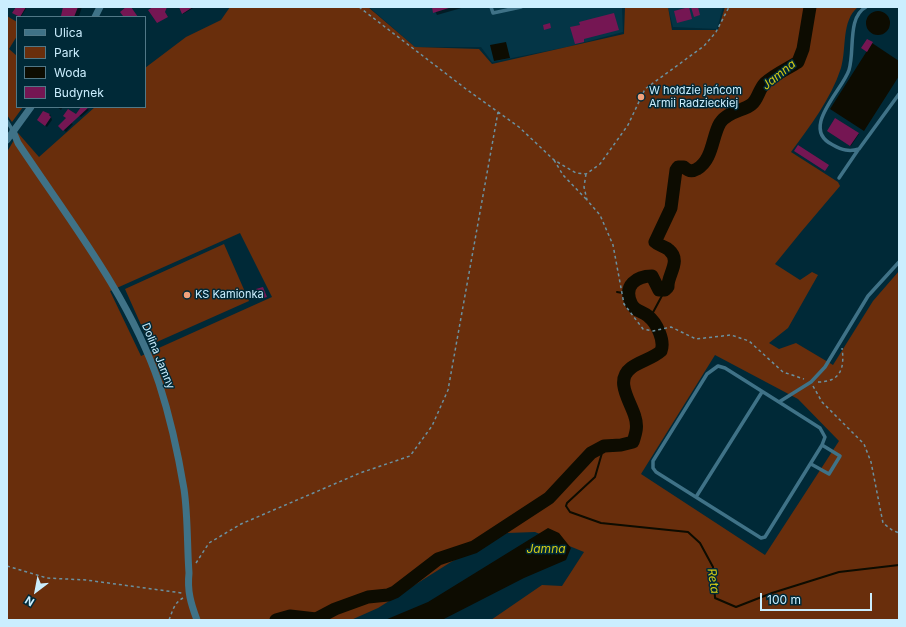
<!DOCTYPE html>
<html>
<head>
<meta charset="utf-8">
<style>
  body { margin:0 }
  #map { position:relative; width:906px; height:627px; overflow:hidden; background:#002937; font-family:Inter,sans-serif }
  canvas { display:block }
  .frame { position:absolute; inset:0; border:8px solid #cbeefe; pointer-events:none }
  .legend { position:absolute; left:16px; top:16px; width:130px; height:92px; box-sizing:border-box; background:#002937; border:1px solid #517887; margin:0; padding:5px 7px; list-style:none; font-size:12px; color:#cbeefe }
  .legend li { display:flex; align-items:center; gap:8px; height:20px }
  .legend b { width:20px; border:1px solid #517887 }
  .north { position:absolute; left:16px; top:571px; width:40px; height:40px; -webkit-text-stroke:3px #002937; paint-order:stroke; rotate:212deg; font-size:11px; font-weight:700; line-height:16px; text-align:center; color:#cbeefe }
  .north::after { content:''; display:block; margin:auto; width:14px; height:18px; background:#cbeefe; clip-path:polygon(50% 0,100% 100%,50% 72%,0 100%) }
  .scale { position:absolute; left:760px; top:593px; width:112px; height:18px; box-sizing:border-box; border:2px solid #cbeefe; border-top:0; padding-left:5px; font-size:12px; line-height:14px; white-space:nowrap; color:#cbeefe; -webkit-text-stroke:3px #002937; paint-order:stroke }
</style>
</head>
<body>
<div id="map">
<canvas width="906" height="627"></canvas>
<div class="frame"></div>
<ul class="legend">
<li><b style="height:5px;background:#3f7287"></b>Ulica</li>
<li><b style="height:11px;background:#692e0c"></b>Park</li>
<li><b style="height:11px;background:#0d0c01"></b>Woda</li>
<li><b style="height:11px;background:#751653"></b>Budynek</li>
</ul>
<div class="north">N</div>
<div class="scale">100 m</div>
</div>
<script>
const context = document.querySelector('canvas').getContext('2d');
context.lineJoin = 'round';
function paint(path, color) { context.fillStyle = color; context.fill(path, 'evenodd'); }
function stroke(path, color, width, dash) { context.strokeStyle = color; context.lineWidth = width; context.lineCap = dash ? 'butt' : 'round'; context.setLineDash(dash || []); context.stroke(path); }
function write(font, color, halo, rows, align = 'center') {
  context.font = font + ' Inter,sans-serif'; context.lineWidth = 3; context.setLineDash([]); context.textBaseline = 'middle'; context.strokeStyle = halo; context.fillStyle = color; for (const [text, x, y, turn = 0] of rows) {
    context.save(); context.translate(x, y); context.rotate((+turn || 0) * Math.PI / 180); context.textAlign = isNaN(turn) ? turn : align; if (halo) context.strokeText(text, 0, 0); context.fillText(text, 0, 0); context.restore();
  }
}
paint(new Path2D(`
  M369,7h253l1,25 -56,15 -75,15 -11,-15h-66z
  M668,7h55l-6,22 -44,-2z`), '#043546');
paint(new Path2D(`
  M230,7h138l47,40 64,2 13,15 132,-30 1,-27h43l4,23h46l7,-23h133c-17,14 -11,41 -17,61 -10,31 -31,58 -50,84l47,30 2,4 -39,46 -26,32 25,16 12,-8 6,3 -30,53 -19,15 10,6 17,-6 37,22 40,-64 26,-30v349h-408l51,-35 20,1 22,-34 -49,-20 -28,1 -56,29 -73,46 -27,12h-344v-468l11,-19 21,24 56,-50h50v-39l41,-31 35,-17zM240,233l32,64 -131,59 -31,-65zM715,355l83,44 41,42 -74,114 -124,-81z
  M7,16l10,6v14l-8,13 8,7v51h6l-11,15 -5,-7z
  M224,244l25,57 -99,44 -25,-56z`), '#692e0c');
paint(new Path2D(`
  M866 23a12 12 0 1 1 24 0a12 12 0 1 1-24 0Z
  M506,42l4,16 -16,3 -4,-16z
  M872,43l27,18v15l-35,55 -34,-22z
  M548,528l11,5 12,15 -5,12 -42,18 -82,42h-57l43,-18z`), '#0d0c01');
paint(new Path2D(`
  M17,7h10l-6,10 -7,-4z
  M64,7h18l-3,9 -16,1 -1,-2z
  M181,7h14l-12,7z
  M433,7h32l-28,8z
  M57,107h6l-2,3z
  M82,107h4l3,3 -8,7 -4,-3z
  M43,112l7,2 2,6 -5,7 -7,-6z
  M835,120l24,14 -8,12 -23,-15z
  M71,123l2,1 -7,8 -6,-6z`), '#0007');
stroke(new Path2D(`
  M617,292l12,2
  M650,318l15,-28
  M604,446l-9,31 -28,26 -1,3 4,6 31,11 87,9 12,11 13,24 2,31 21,9 36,-14 67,-21 60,-7`), '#0d0c01', 2);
stroke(new Path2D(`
  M276,620l14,-4 26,3 19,-10 33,-12 20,-2 7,-3 43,-33 36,-12 75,-49 42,-45 13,-7 17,-1 12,-3c3,-9 5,-16 2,-25 -4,-15 -21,-36 -4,-49 9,-7 21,-9 30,-17 4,-10 -4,-28 -13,-35 -6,-5 -14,-5 -17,-13 -8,-18 6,-27 21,-27l7,14h6l3,-3c-1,-12 14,-26 1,-37 -4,-4 -10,-4 -14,-8l16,-34 5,-38 2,-3h6c4,4 8,5 13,2 16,-9 15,-33 23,-46 8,-12 24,-12 32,-19 6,-5 7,-15 13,-21 10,-9 22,-14 33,-21l5,-13 7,-42`), '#0d0c01', 13);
paint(new Path2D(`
  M16,7h10l-6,10 -8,-4z
  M63,7h15l-4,10 -13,-1z
  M126,7h5l7,10h-17l2,-1 -3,-4z
  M153,7h14l-2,5 3,5 -11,6 -9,-13z
  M179,7h14l-11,7z
  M432,7h20l-19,6z
  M689,7l3,12 -15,4 -3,-12z
  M691,7h7l2,8 -6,2z
  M614,13l5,17 -35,9v3l-9,2 -5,-17 10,-2 -1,-3z
  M550,23l1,5 -7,2 -1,-5z
  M867,39l6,3 -6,10 -6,-4z
  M81,107h8l-26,24 -5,-5 8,-8 -3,-2 5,-7 8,5z
  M43,111l7,3 -1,1 2,2 -6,9 -8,-6z
  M835,118l24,15 -9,13 -23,-15z
  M798,145l31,20 -4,6 -31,-20z
  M263,287l4,10 -7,2 -4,-10z`), '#751653');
stroke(new Path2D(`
  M359,7l107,82 53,38 35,33 22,13 10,1 14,-10 28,-39 17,-36 59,-43 12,-14 13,-25
  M554,160l9,15 23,24
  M586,174l-2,13 3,13 13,15 13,30 11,59 19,25 10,2 18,-4 25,12 35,-4 18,6 34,31 21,7
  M818,382c22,0 27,-13 24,-34
  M813,386l9,16 42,42 7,18 12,61 9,7 7,3
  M196,563l13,-20 32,-19 119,-51 50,-17 22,-30 16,-36 50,-278
  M7,566l40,12 39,2 96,13
  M169,620c4,-10 5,-17 14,-22`), '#6b91a0', 1.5, [3, 3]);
stroke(new Path2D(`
  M491,7l2,6 28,-6
  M866,7c-19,10 -11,44 -17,63 -7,21 -50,59 -16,75 9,5 16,7 26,4l40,-55
  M7,121l6,10
  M839,178l19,-28
  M779,402l-54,-34 -7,-2 -11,8 -54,87v7l3,4 105,66 4,-1 57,-92 3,-8 -5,-9 -41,-26 32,-20 14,-15 43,-71 31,-34
  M811,464l18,10 11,-18 -18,-11
  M696,497l66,-105`), '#3f7287', 3.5);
stroke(new Path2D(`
  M95,17l5,-10
  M13,131l5,12c51,77 111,152 141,240 11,34 19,70 25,106 4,27 3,57 5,84 -2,18 2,31 8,47
  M7,140l24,-33`), '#3f7287', 7);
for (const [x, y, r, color] of [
  [641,97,4,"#f1a27b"],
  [187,295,4,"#f1a27b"]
]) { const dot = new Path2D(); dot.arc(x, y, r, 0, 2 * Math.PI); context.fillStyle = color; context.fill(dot); stroke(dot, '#002937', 1.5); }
write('11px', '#cbeefe', '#002937', [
  ["W hołdzie jeńcom",649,91],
  ["Armii Radzieckiej",649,104],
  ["KS Kamionka",195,295]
], 'left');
write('11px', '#cbeefe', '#002937', [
  ["Dolina Jamny",158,356,68]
]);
write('italic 12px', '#d3ca15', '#002937', [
  ["Jamna",779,75,-39],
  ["Jamna",546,549],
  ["Reta",713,581,81]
]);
</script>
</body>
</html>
